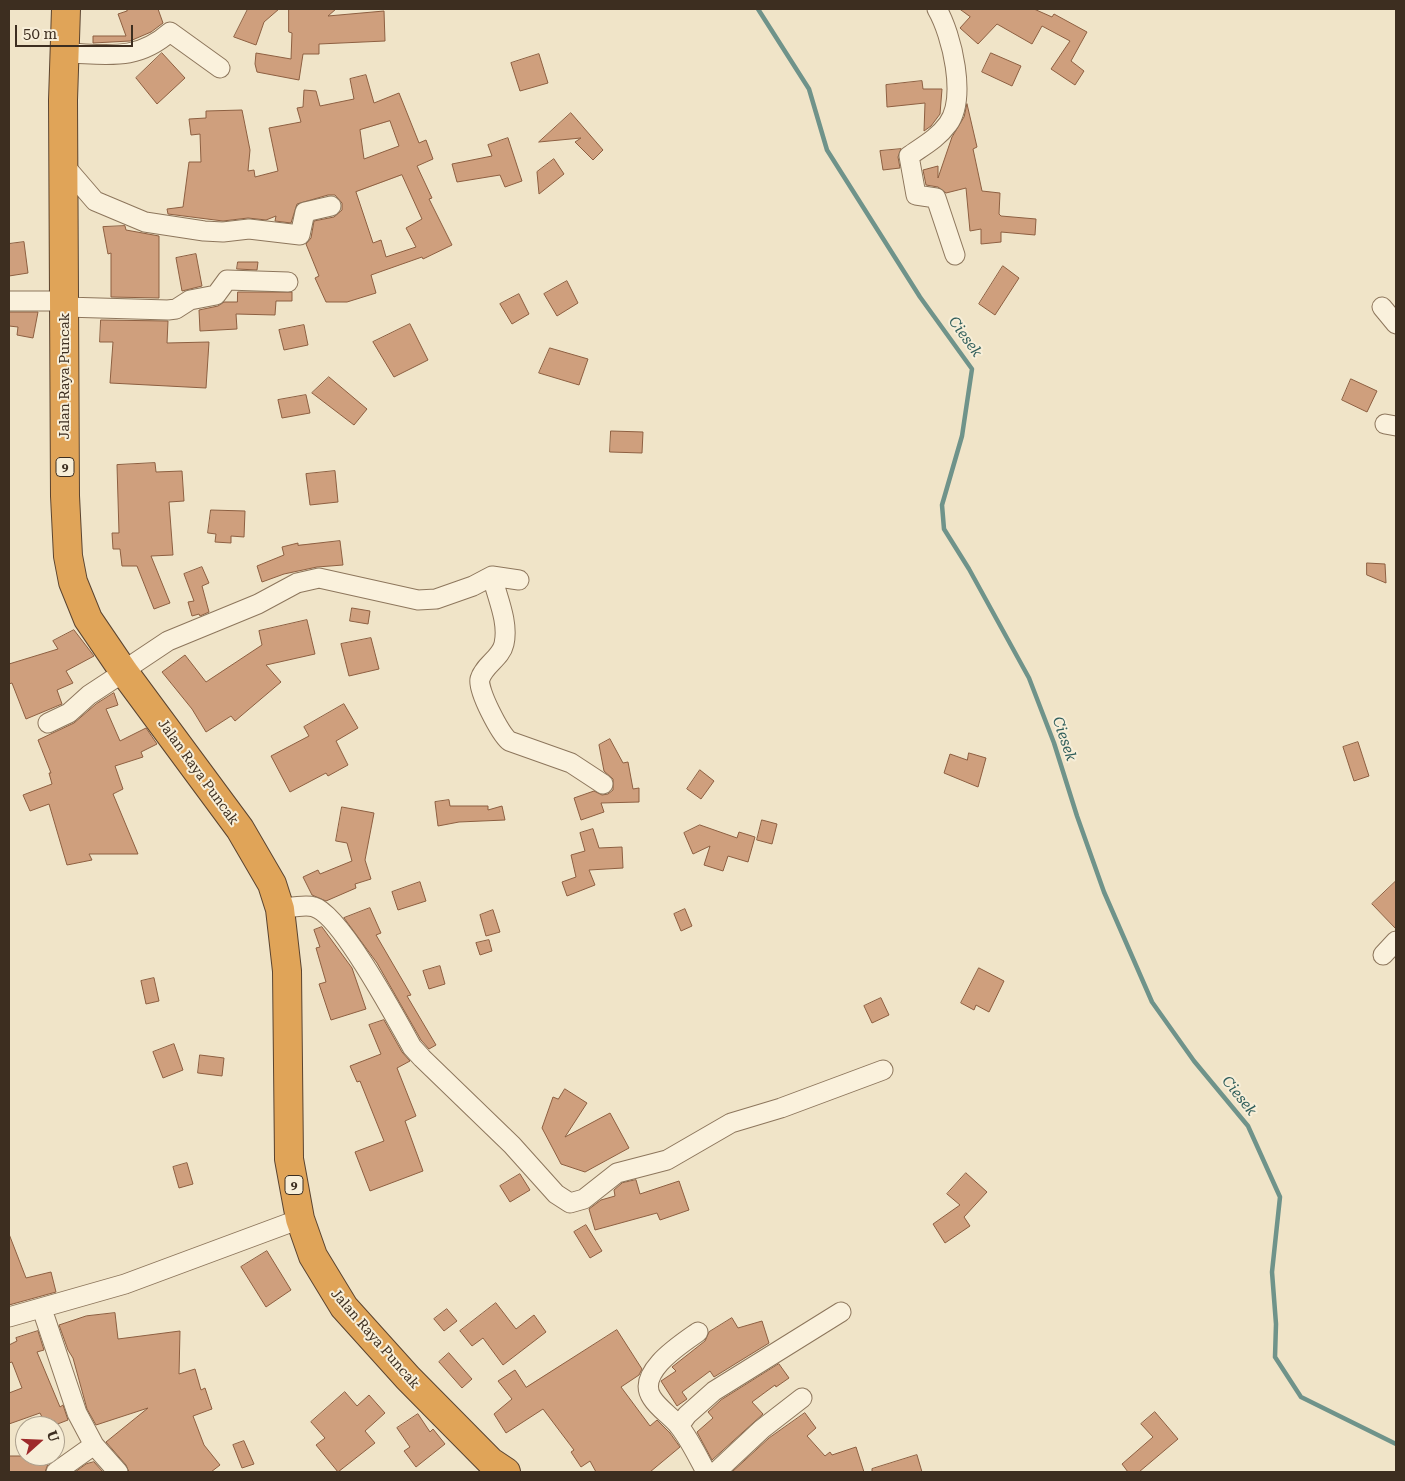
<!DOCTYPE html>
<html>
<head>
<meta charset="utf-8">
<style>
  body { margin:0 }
  #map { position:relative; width:1405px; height:1481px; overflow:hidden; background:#f0e4c8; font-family:"Roboto Serif",serif }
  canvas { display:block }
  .frame { position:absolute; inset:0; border:10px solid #3d2e20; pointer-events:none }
  .north { position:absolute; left:15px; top:1416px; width:50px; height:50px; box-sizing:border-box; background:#f7eed8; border:1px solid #ada18e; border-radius:50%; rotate:70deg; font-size:14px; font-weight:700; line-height:20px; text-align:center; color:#3d2e20 }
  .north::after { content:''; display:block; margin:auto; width:18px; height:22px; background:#9e2a2b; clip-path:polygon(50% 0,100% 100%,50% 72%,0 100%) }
  .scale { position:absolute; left:15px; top:25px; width:118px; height:22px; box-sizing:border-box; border:2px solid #3d2e20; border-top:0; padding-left:6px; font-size:15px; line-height:18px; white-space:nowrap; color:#3d2e20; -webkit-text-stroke:4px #f7eed8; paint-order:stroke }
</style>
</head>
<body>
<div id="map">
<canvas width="1405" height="1481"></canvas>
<div class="frame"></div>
<div class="north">U</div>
<div class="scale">50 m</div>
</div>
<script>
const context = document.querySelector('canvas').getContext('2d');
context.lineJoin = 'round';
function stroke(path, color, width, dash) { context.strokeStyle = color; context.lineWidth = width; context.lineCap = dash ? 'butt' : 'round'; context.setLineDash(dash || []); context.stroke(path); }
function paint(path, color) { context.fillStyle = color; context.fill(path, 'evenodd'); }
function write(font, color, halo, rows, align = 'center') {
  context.font = font + ' "Roboto Serif",serif'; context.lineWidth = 4; context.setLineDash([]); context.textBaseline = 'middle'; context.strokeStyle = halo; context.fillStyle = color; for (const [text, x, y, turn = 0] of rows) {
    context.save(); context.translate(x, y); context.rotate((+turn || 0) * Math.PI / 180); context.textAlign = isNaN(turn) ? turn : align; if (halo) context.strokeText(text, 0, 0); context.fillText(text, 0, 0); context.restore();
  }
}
stroke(new Path2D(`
  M758,9l51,80 18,61 93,147 52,72 -10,67 -20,69 2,24 25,40 60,109 25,65 23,73 27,76 48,110 42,59 54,65 32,71 -8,75 4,52 -1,33 26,40 95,47`), '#6f938a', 4.5);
const building = new Path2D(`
  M126,9h32l5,14 -12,9 -21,9 -37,2v-7h33l-8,-22 9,-3z
  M248,9h31l-15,13 -8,23 -22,-8z
  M289,9h47l-8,7 56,-5 1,30 -66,3v10h-16l-4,26 -42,-8 -2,-8 1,-11 35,6 1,-26 -3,-1z
  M960,9h74l18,8 2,-3 33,18 -16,29 13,10 -9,14 -24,-16 19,-28 -28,-15 -10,18 -35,-20 -19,20 -18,-16 10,-11z
  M162,53l23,25 -28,26 -21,-26z
  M991,53l30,13 -9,20 -30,-14z
  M539,54l9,29 -28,8 -9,-28z
  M366,75l8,28 25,-10 20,50 7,-3 7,19 -16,7 15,32 -3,1 23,46 -29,14 -1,-2 -51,18 5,18 -29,9h-21l-11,-24 4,-2 -13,-32 5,-6 3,-17 20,-4 8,-7v-7l-7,-8h-7l-31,9 -6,19 -16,-2 1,-5 -10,4 -18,-2 -25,3 -55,-7 -1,-5 16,-2 6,-45h12l-1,-28 -9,1 -2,-16 17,-1v-7l36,-1 8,40 -2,21 6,-1 1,7 23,-6 -9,-43 32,-6 -4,-14 6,-1 1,-17 12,1 4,15 34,-7 -4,-20zM390,121l9,25 -35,13 -4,-29zM402,175l20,44 -16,9 10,19 -30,10 -5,-17 -8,3 -17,-51z
  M922,81l1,8h19l-2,25 -9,12 -7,5 1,-28 -38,4 -1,-22z
  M967,104l10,43 -4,2 9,42 18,2 -1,21 2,2 35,3 -1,16 -34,-3v10l-20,2v-15l-11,2 -4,-43 -20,5 -8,-6 -12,-2 -3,-15 15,-4v12l14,-41 12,-20z
  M571,113l32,37 -10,10 -18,-18 6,-4 -42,4z
  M508,138l14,43 -17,6 -5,-12 -43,7 -5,-18 40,-8 -4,-11z
  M901,149l-3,8 2,11 -17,2 -3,-19z
  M554,159l10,15 -25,20 -2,-22z
  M125,226l1,4 33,6v62l-48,-1v-44l-3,1 -5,-27z
  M24,242l4,31 -19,3v-32z
  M196,254l6,32 -20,5 -6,-33z
  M238,262h20l-1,8 -20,-1z
  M1003,266l16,12 -24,37 -16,-11z
  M567,281l11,22 -21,13 -13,-22z
  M238,292h54v9h-16l-1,14 -39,-1 1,15 -37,2 -1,-21 19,-4 6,-4h13z
  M519,294l10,20 -17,10 -12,-20z
  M9,312h29l-5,26 -16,-3 1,-8 -9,-1z
  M101,320l67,1 -1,22 42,-1 -3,46 -96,-5 3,-41h-13z
  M410,324l18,36 -34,17 -21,-35z
  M304,325l4,20 -24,5 -5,-20z
  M550,348l38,11 -9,26 -40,-12z
  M329,377l38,32 -13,16 -42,-32z
  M1351,379l26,12 -10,21 -25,-12z
  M306,395l4,18 -28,5 -4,-18z
  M611,431l32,1 -1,21 -32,-1z
  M155,463l1,9 26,-1 2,30 -15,1 4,53 -22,1 19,47 -16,6 -17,-43h-15l-2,-17h-7l-1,-16h7l-2,-68z
  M335,471l3,31 -28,3 -4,-31z
  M211,510l34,1 -1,26 -13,-1v7l-16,-1 1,-8 -8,-1z
  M340,541l3,24 -26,2 -33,7 -22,8 -5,-16 27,-11 -2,-8 16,-4v2z
  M1367,563l18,1 1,19 -19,-8z
  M202,567l7,16 -7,3 7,26 -9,4 -1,-2 -7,2 -4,-14 6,-1 -10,-27z
  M352,608l18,3 -2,13 -18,-3z
  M307,620l8,34 -49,11 15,17 -46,39 -4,-5 -25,16 -14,-23 -30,-37 23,-17 21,27 56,-37 -3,-14z
  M74,630l20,26 -28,15 7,12 -16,7 5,14 -36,15 -14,-36 -3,1v-20l49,-15 -5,-8z
  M371,638l8,31 -30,7 -8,-32z
  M114,693l4,12 -12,4 14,32 26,-13 11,16 -16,8 2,5 -28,9 8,23 -10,5 25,60h-49l3,6 -25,5 -18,-61 -19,7 -7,-16 29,-11 -3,-11h2l-13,-33 36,-17 22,-19z
  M344,704l14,24 -22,13 12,24 -20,11 -2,-3 -36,19 -19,-36 38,-20 -5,-9z
  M610,739l13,24 5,-1 5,27 6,-1v14l-38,1 3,9 -23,8 -7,-22 20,-7 8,4 6,-1 5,-4v-11l-9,-8 -5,-26z
  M1358,742l11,34 -15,5 -11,-34z
  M969,753l17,5 -8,29 -34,-14 6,-19 17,6z
  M700,770l14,11 -13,18 -14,-10z
  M449,800l1,6h38v4l14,-4 3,14 -46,2 -21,4 -3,-24z
  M342,807l32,6 -9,47 6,19 -16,5 1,4 -30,13 -14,-6 -9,-18 15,-7 2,4 32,-13 -5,-18 -11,-2z
  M762,820l15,4 -5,20 -15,-4z
  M700,825l37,13 2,-6 16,5 -7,25 -20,-6 -5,15 -19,-6 6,-19 -17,8 -9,-21z
  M593,829l6,19 23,-1 1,21 -34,2 6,15 -28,11 -5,-14 14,-5 -5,-22 14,-4 -5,-18z
  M1396,881v48l-24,-25z
  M420,882l6,19 -28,9 -6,-18z
  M370,908l11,25 -5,2 35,60 -4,1 29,49 -7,4 -8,-9 -44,-77 -33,-45z
  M685,909l7,17 -11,5 -7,-17z
  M493,910l7,22 -14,4 -6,-21z
  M322,927l30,41 14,41 -35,11 -12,-36 7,-2 -10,-34 4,-1 -6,-17z
  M489,940l3,11 -12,4 -4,-12z
  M440,966l5,18 -16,5 -6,-18z
  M979,968l25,13 -15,31 -13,-7 -2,5 -13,-7z
  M154,978l5,23 -13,3 -5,-23z
  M881,998l8,17 -17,8 -8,-17z
  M384,1020l18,32 8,9 -13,7 19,48 -11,5 18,50 -53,20 -15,-39 29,-11 -24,-60 -3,1 -7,-16 31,-12 -12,-29z
  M174,1044l9,26 -20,8 -10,-26z
  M200,1055l24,3 -2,18 -24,-3z
  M565,1089l22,14 -22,34 45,-24 19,35 -44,24 -24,-8 -19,-36 11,-31 5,2z
  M187,1163l6,21 -14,4 -6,-21z
  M966,1173l21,19 -23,25 6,9 -25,17 -12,-19 27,-19 -13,-11z
  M520,1174l10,16 -20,12 -10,-16z
  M636,1180l4,14 39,-13 10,29 -29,10 -3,-7 -62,17 -6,-21 12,-9 14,-4 -1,-6 8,-7z
  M586,1225l16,26 -12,7 -16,-26z
  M9,1234l17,44 25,-6 5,20 -47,13z
  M267,1251l24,39 -25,17 -25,-40z
  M496,1303l20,26 18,-14 12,17 -43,33 -20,-27 -11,8 -12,-15z
  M447,1309l10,12 -13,10 -10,-12z
  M115,1313l3,26 62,-8 -1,43 16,-5 6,21 4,-2 7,21 -19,7 11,29 16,20 -9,7h-82l-3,-7 -20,-23 42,-34 -52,17 -9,-16 -14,-51 -5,-8 -9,-25 27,-9z
  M732,1318l6,10 24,-7 7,22 -55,34 -4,-6 -28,21 5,7 -10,7 -16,-25 15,-10 -4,-4 33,-26 4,-9z
  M617,1330l25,39 -3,6 -18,12 29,39 7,-6 13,13 10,14 -30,25h-54l-6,-11 -9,6 -10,-15 3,-2 -31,-41 -37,24 -12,-19 18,-15 -14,-18 17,-11 11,17z
  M38,1331l6,19 -7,2 23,55 3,-2 5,15 -13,5v-4l-9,4 -6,-12 -31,11v-31l13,-5 -10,-26 -3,1v-18l8,-4 -1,-3z
  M449,1353l23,26 -10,9 -23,-26z
  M779,1364l10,14 -13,9 -1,-2 -23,17 11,12 -51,46 -15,-28 16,-14 -5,-6 13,-12z
  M345,1392l12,14 12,-11 16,18 -20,18 10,12 -37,29 -22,-27 9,-7 -14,-16z
  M1155,1412l23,27 -39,33h-11l-6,-8 31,-27 -12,-13z
  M805,1413l11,15 -9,8 18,20 5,-4 2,3 24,-8 8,25h-132l37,-34z
  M418,1414l12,18 3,-3 12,15 -29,23 -12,-16 6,-4 -13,-19z
  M244,1441l10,23 -12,4 -9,-23z
  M917,1455l5,17h-50v-3z
  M9,1456h36l3,8 -3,8h-36z
  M94,1462l9,10h-28l11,-8z`);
paint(building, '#cf9f7d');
stroke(building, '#8d5f41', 1);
const street = new Path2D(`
  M937,9c15,26 30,89 11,115 -11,15 -25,22 -39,32l7,39 20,3 19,57
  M65,53c42,1 71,9 105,-21l50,36
  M64,165l31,36 50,21 59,9 19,1 26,-3 51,6 5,-23 26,-6
  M9,301h56
  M65,307l103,3 8,-1 14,-9 26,-5 11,-15 61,2
  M1382,307l14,17
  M1385,424l11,2
  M492,576c5,21 17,46 12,68 -3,14 -20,21 -24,35 -3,11 20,54 29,62l62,22 32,21
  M123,671l45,-30 90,-37 39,-21 22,-5 99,22 18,-1 37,-13 19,-10 27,4
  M48,723l21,-10 20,-18 35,-23
  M280,909c9,-1 25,-5 34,-2 26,7 83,113 98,140l10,11 90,87 44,49 14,9 14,-4 33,-26 50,-13 64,-37 50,-15 102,-38
  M1383,955l13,-14
  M42,1309l35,104 17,32 24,27
  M9,1317l116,-33 175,-65
  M698,1332c-17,12 -63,41 -46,66 7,11 19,18 27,28 11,14 19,31 27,46
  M679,1426l8,-11 27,-24 127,-79
  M56,1472l38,-27
  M716,1472l46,-43 40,-31`);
const highway = new Path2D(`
  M66,9l-3,91 2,396 3,60 5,26 15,37 36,53 116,157 32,55 8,25 7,62 2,188 11,60 13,37 31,51 64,71 83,84 15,10`);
stroke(street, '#8d765c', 21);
stroke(highway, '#5b4430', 30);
stroke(street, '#faf1dc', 19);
stroke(highway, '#e0a458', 28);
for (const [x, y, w] of [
  [65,467,18],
  [294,1185,18]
]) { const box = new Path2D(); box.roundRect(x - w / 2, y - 9.5, w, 19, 4); context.fillStyle = '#f7eed8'; context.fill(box); stroke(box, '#3d2e20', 1); }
write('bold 12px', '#3d2e20', null, [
  ["9",65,467],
  ["9",294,1185]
]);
write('14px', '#3d2e20', '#f7eed8', [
  ["Jalan Raya Puncak",65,376,-90],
  ["Jalan Raya Puncak",198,772,54],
  ["Jalan Raya Puncak",375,1339,49]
]);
write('italic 15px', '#2f5d5a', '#f7eed8', [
  ["Ciesek",965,337,54],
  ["Ciesek",1064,739,71],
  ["Ciesek",1239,1096,51]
]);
</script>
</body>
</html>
